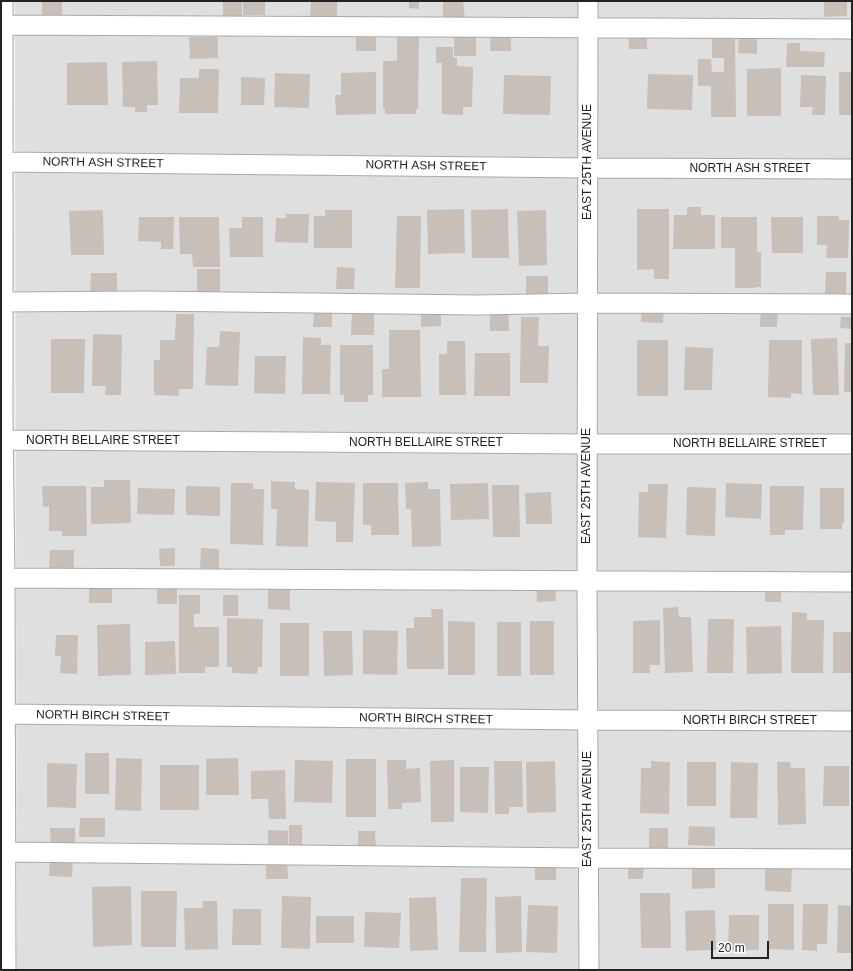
<!DOCTYPE html>
<html>
<head>
<meta charset="utf-8">
<style>
  body { margin:0 }
  #map { position:relative; width:853px; height:971px; overflow:hidden; background:#f2efe9; font-family:Helvetica,sans-serif }
  canvas { display:block }
  .frame { position:absolute; inset:0; border:2px solid #222; pointer-events:none }
  .scale { position:absolute; left:711px; top:941px; width:58px; height:18px; box-sizing:border-box; border:2px solid #222; border-top:0; padding-left:5px; font-size:12px; line-height:14px; white-space:nowrap; color:#222; -webkit-text-stroke:3px #fff; paint-order:stroke }
</style>
</head>
<body>
<div id="map">
<canvas width="853" height="971"></canvas>
<div class="frame"></div>
<div class="scale">20 m</div>
</div>
<script>
const context = document.querySelector('canvas').getContext('2d');
context.lineJoin = 'round';
function paint(path, color) { context.fillStyle = color; context.fill(path, 'evenodd'); }
function stroke(path, color, width, dash) { context.strokeStyle = color; context.lineWidth = width; context.lineCap = dash ? 'butt' : 'round'; context.setLineDash(dash || []); context.stroke(path); }
function write(font, color, halo, rows, align = 'center') {
  context.font = font + ' Helvetica,sans-serif'; context.lineWidth = 3.5; context.setLineDash([]); context.textBaseline = 'middle'; context.strokeStyle = halo; context.fillStyle = color; for (const [text, x, y, turn = 0] of rows) {
    context.save(); context.translate(x, y); context.rotate((+turn || 0) * Math.PI / 180); context.textAlign = isNaN(turn) ? turn : align; if (halo) context.strokeText(text, 0, 0); context.fillText(text, 0, 0); context.restore();
  }
}
paint(new Path2D(`
  M15,1h837v969h-835z`), '#e0dfdf');
paint(new Path2D(`
  M42,1h20v18h-20z
  M223,1h19v16l-19,1z
  M243,1h22v14h-22z
  M311,1h26v17h-27z
  M409,1h10v8l-10,-1z
  M443,1h20l2,18h-22z
  M824,1h23v15l-23,1z
  M628,29h19v20h-18z
  M491,30l20,1v20h-21z
  M356,32h20v19h-20z
  M739,33l18,1v20l-19,-1z
  M712,34h23l1,83h-25v-31h-13v-27h13l1,13h12v-14h-12z
  M397,35l22,1 -1,73h-2v5h-31v-5h-2v-48h14z
  M454,35h22v21h-22z
  M189,37h29v21l-28,1z
  M787,43h13v8l25,1 -1,15h-38z
  M436,47h17v11h4v8l16,1 -1,40h-9v8l-21,-1v-51h-6z
  M157,61l1,44h-11v7h-12v-5h-12l-1,-45z
  M107,62l1,43h-41v-42z
  M781,68v48h-34v-47z
  M199,69h20l-1,44h-39l1,-35h19z
  M376,72v42l-40,1 -1,-20h6v-22z
  M839,72h13v43h-13z
  M275,73l35,1 -1,34 -35,-1z
  M648,74l45,1 -1,35 -45,-1z
  M504,75l47,1 -1,39 -47,-1z
  M801,75l25,1 -1,39h-13l1,-8h-13z
  M241,77l24,1 -1,27h-23z
  M687,207h14v8h14v34h-42l1,-34h13z
  M464,209l1,44 -37,1 -1,-44z
  M508,209l1,49h-37l-1,-48z
  M637,209h32v70h-15v-10l-17,1z
  M103,210l1,45h-33l-2,-44z
  M325,210h27v38h-38v-32h11z
  M546,210l1,55 -28,1 -2,-55z
  M286,214h23l-1,29 -33,-1 1,-24h10z
  M397,216h24l-1,72h-25z
  M817,216h22v4h10l-1,38h-22l1,-13h-10z
  M139,217h35l-1,32h-12v-7l-23,-1z
  M179,217h40l1,50h-27l-1,-13h-12z
  M242,217h21v40h-33l-1,-29h13z
  M721,217h36v35h4v35h-6v1h-20v-40h-14z
  M771,217h32v36h-31z
  M337,267l18,1 -1,21h-18z
  M197,269h23v25h-23z
  M826,272h20v22h-21z
  M91,273h26v20h-27z
  M526,276h22v19h-22z
  M421,306h20v20l-20,1z
  M642,306l22,1 -1,16 -22,-1z
  M490,308h18l1,23h-19z
  M761,308h17l-1,19h-17z
  M314,311h18v16h-19z
  M352,311h22v24h-23z
  M176,314h18l-1,75h-14v7l-25,-1v-35h6v-20h15z
  M521,317h18l-1,29h11l-1,37h-28z
  M841,317h11v12l-12,-1z
  M389,330h31l1,67h-39v-28h7z
  M220,331l20,1 -2,54 -33,-1 2,-38h12z
  M93,334l29,1 -1,60h-16l1,-9h-14z
  M303,337l18,1v7h10l-1,49h-28z
  M837,338l2,57h-26l-2,-56z
  M51,339h34l-1,54h-33z
  M637,340h31v56h-31z
  M769,340h33v54l-11,-1v5l-23,-1z
  M447,341h18l1,54h-27v-41h8z
  M845,343h7v49h-8z
  M340,345h33v50h-5v7h-24v-7h-4z
  M685,347l28,1 -1,42h-28z
  M475,353h35v43h-36z
  M255,356h31l-1,38 -31,-1z
  M104,480h26l1,43 -40,1v-37h13z
  M271,481l24,1v7l14,1 -1,57 -32,-1 1,-37h-6z
  M316,482l39,1 -2,59h-17v-20l-21,-1z
  M428,482v7h12l1,57 -29,1 -1,-38h-5l-1,-26z
  M231,483h22v6h11l-1,56 -33,-1z
  M363,483h35l1,52h-28v-10h-8z
  M488,483l1,36 -38,1 -1,-36z
  M726,483l36,1 -1,35 -36,-2z
  M648,484h20l-2,54 -28,-1 1,-45h9z
  M492,485h27l1,52h-27z
  M42,486h44l1,50h-25v-5h-13v-25l-6,1z
  M186,486l34,1v29l-34,-1z
  M770,486h34l-1,44h-18v5h-15z
  M687,487l29,1 -1,48 -29,-1z
  M138,488l37,1 -1,26 -37,-1z
  M820,488h24v35h-2v6h-22z
  M551,492l1,32h-26l-1,-31z
  M175,548v18h-15l-1,-17z
  M201,548l18,1v20l-19,-1z
  M50,550h24v21h-25z
  M157,581l20,1v22h-20z
  M89,583l23,1v19h-23z
  M536,584h19l1,17 -19,1z
  M765,585h16v17h-16z
  M268,587l22,1v22l-22,-1z
  M179,595h21v19h-6v13h25v40h-14v6h-26z
  M223,595h15v21h-15z
  M678,607l1,10h12l2,55 -28,1 -2,-65z
  M431,609h12l1,60h-37l-1,-41h8v-11h18z
  M792,612l15,1v7h17l-1,53h-32z
  M227,618l36,1 -1,48h-4l-1,7 -25,-1v-6h-5z
  M708,619h26l-1,54h-26z
  M660,620v45h-10v8h-17v-52z
  M448,621l27,1v53h-27z
  M530,621h24v54h-24z
  M497,622h24v54h-24z
  M280,623h29v53h-29z
  M130,624l1,51 -33,1 -1,-51z
  M781,626l1,47 -35,1 -1,-47z
  M363,630l35,1 -1,44 -34,-1z
  M323,631h29l1,44 -29,1z
  M833,632h19v41h-19z
  M56,635h22l-1,39 -17,-1 1,-17h-6z
  M175,641l1,33 -31,1v-33z
  M85,753h24v41h-24z
  M116,758l26,1 -1,52 -26,-1z
  M238,758l1,37h-33v-36z
  M346,759h30v58h-30z
  M295,760l38,1 -1,42 -38,-1z
  M387,760h19v9l14,-1 1,34 -19,1v6h-14z
  M454,760v62h-23l-1,-61z
  M494,761h28l1,46h-14v7h-14z
  M555,761l1,51 -29,1 -1,-51z
  M651,761l19,1 -1,52 -29,-1 1,-45h10z
  M687,762h29v44h-29z
  M731,762l27,1 -1,55h-27z
  M777,762h13l1,6h14l1,56 -28,1z
  M47,763l30,1 -1,44 -29,-1z
  M160,765h39v45h-39z
  M824,766h25v40h-26z
  M460,767h29l-1,46 -28,-1z
  M285,770l1,49h-17l-1,-20h-17v-28z
  M80,818h25v19h-26z
  M289,825h13v20h-13z
  M689,826l26,1v19l-27,-1z
  M50,828h25v19h-24z
  M649,828h19v21h-19z
  M268,830l20,1v14l-20,-1z
  M358,831h17l1,17h-18z
  M50,857l23,1 -1,19 -23,-1z
  M287,858l1,21h-22v-20z
  M535,860h21v20h-21z
  M629,860l15,1 -1,18h-15z
  M692,865h23v23l-23,1z
  M765,866h27l-1,26 -26,-1z
  M461,878h26l-1,74h-27z
  M131,886l1,59 -39,2 -1,-60z
  M141,891h36l-1,56h-35z
  M640,893h30l1,55h-30z
  M282,896l29,1 -1,52 -29,-1z
  M521,896l1,56 -26,1 -1,-56z
  M436,897l2,53 -28,1 -1,-53z
  M202,901h15l1,48 -33,1 -1,-42h19z
  M768,904h26v46l-26,-1z
  M803,904h25l-1,40h-10v7l-15,-1z
  M528,905l30,1 -1,47 -31,-1z
  M838,905l14,1v47h-15z
  M233,909h28v36h-29z
  M715,910l1,40 -30,1 -1,-40z
  M365,912l36,1 -2,35 -35,-1z
  M729,915h30v35h-31z
  M316,916h38v27h-38z`), '#c7bfb8');
const minor = new Path2D(`
  M3,1v415l2,162 1,392
  M588,1l-1,580 2,389
  M1,25l851,4
  M1,162l587,6 264,1
  M1,302l145,-1 331,4 111,-2 264,1
  M1,440l587,4h264
  M1,578l851,4
  M1,714l587,6 264,1
  M1,852l588,6 263,1`);
stroke(minor, '#a9a9a9', 21);
stroke(minor, '#fff', 19);
write('12px', '#222', '#fff', [
  ["EAST 25TH AVENUE",588,162,-90],
  ["NORTH ASH STREET",103,163,1],
  ["NORTH ASH STREET",426,166,1],
  ["NORTH ASH STREET",750,169],
  ["NORTH BELLAIRE STREET",103,441],
  ["NORTH BELLAIRE STREET",426,443],
  ["NORTH BELLAIRE STREET",750,444],
  ["EAST 25TH AVENUE",587,486,-90],
  ["NORTH BIRCH STREET",103,716,1],
  ["NORTH BIRCH STREET",426,719,1],
  ["NORTH BIRCH STREET",750,721],
  ["EAST 25TH AVENUE",588,809,-90]
]);
</script>
</body>
</html>
